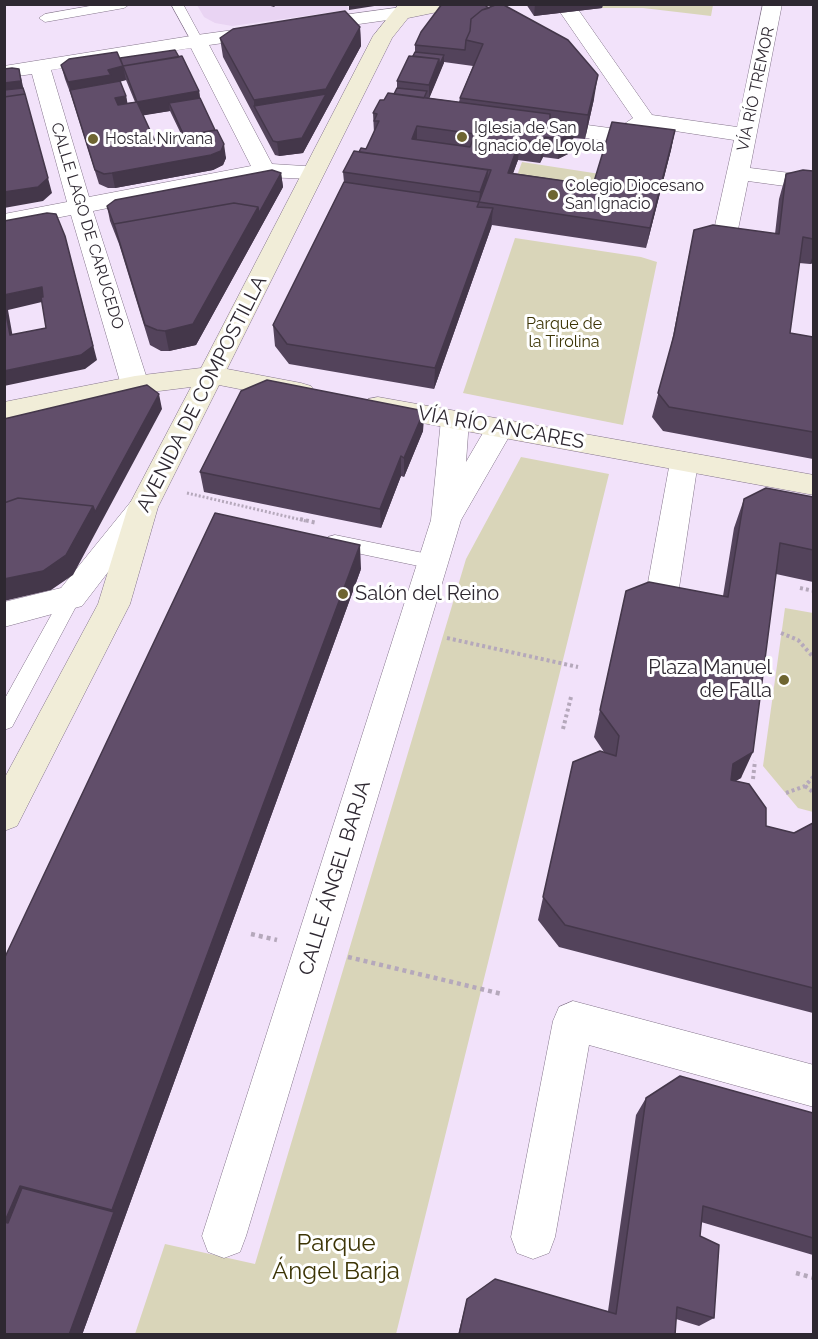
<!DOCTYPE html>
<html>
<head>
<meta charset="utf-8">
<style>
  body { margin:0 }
  #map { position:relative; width:818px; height:1339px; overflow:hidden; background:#f2e2fa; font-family:Raleway,sans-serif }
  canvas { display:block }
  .frame { position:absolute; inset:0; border:6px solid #2e2831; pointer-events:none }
</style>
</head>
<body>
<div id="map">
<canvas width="818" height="1339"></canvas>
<div class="frame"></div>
</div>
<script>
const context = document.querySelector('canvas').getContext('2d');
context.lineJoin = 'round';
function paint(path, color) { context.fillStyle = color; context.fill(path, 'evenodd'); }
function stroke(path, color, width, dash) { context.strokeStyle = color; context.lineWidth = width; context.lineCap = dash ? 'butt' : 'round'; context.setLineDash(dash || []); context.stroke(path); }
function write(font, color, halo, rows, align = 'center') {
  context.font = font + ' Raleway,sans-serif'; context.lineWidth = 6; context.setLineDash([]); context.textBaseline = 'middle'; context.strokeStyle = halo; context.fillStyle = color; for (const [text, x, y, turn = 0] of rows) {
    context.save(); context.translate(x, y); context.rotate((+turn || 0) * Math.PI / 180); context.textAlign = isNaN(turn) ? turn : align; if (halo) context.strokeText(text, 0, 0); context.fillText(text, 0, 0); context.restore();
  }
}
paint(new Path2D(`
  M264,4l10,3 3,-3h69l3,6 -117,16 -17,-3 -11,-6 -7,-12z`), '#e9d4f3');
paint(new Path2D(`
  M600,5h113l-2,11 -68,-8h-41z
  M522,162l78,12 -6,19 -79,-12z
  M515,238l126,19 16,5 -34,163 -160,-32z
  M521,457l88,17 -213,860h-261l30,-90 90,20 211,-705z
  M785,608l28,5v199l-15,-4 -35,-42z`), '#d9d5b9');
const lane = new Path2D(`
  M101,4h29l-6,4 -79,14 -6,-4 6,-4z
  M171,4h12l20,37 -2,3h-8z
  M335,535l98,20 7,2 3,5 -3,5 -7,2 -105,-22 -3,-5 3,-5z
  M71,589l7,3 3,5 -69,130 -8,3v-30l60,-108z`);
const street = new Path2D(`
  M763,4h19l-32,164 64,8v14l-66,-9 -12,58 -4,5 -8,2 -8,-2 -4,-5 22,-99 -85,-13 -20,14 -8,2 -42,-6 -3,-5 3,-5 8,-2 30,4 16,-11 -73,-106 3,-4h14l75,107 85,12z
  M402,7l7,2 3,4 -3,4 -200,28 63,119 48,3 3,5 -3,5 -8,2 -48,-2 -171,34 56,174 -4,6 -10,3 -10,-3 -4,-6 -50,-170 -67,13v-14l63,-12 -35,-128 -28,4v-12l193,-31zM191,48l60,118 -162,31 -38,-127z
  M455,411l10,2 4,7 -3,42 24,-41 10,-3 10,3 4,7 -53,92 -215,716 -6,16 -16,6 -16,-6 -6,-16 229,-716 10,-100 4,-7z
  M684,452l10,3 4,7 -19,126 -5,8 -11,4 -11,-4 -5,-8 23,-126 4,-7z
  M143,496l10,3 5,8 -76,99 -78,21v-25l57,-14 72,-89z
  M573,1001l241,64v42l-225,-62 -34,192 -6,16 -16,6 -16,-6 -6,-16 42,-216 6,-14z`);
const secondary = new Path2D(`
  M399,4h60l-2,4 -49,10 -16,20 -165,331 74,14 10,3 4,6 -4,6 -10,3 -82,-16 -61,122 -28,97 -113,222 -13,5v-52l94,-175 30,-97 63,-120 -56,7 -131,26v-18l131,-26 66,-8 172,-332z
  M378,397l436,78v20l-446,-82 -4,-7 4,-7z`);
stroke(lane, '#84758b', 1);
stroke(street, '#84758b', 1);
stroke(secondary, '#84758b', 1);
stroke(new Path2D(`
  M187,493l119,28`), '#b5a8bb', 3, [2, 2]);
stroke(new Path2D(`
  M300,519l17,4
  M800,588l14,3
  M781,633l17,7 16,18
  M447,638l131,29
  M563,729l8,-32
  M753,779l2,-18
  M805,786l9,7
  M786,793l19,-7 9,-10`), '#b5a8bb', 4, [3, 3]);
stroke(new Path2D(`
  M251,934l26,6
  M348,957l154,37
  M796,1273l18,5`), '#b5a8bb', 4.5, [4, 4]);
paint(lane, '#fff');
paint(street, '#fff');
paint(secondary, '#f1edd8');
paint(new Path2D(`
  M264,4h13l-3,3z
  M442,4l152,95 -9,40 -12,-1 -1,14 -14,7 -15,-2 -3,6 -22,-3 -5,13 80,12 82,-55 -4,20 -25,98 -154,-23 -1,3 -57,161 -145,-25 -14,-18 -2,-21 71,-143 -1,-10 16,-20 7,-3 8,-16 -1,-20 11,-13 10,-6 3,-6v-7l18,-29v-7zM444,62l29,4 -13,32 -1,4 -30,-4z
  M526,4h77l-1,4 -68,8z
  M360,27l1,19 -58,107 -24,3 -4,-1 -52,-98 -3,-19z
  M120,58l79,33 1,7 26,60 -3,7 -10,5 -98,18h-7l-9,-4 -28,-89 -6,-16 -4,-14zM126,80l9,22 -8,1 -1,-7 -6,-15zM170,111l12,25 -27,5 -12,-26z
  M813,171v92l-3,1 -11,-1 -9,70 23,4v122l-150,-28 -11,-14 19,-71 23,-116 81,4 4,-35 7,-25z
  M281,173l2,14 -87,158 -27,6h-8l-11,-6 -31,-101 -9,-23 -3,-15z
  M424,411l-1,20 -19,46 -3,-1 -20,52 -177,-36 -4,-20z
  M813,497v85l-37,-8 -35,204 -6,3 31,45 28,7 19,-10v190l-254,-66 -21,-27 35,-158 31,-10 -10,-15 32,-146 97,5 11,-68 10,-29z
  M361,569l-279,766h-78v-376z
  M646,1098l167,15v142l-112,-33 -1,14 14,82 -15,8 -23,-7 -1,16h-217l9,-36 141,12 28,-196z`), '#53435b');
paint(new Path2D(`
  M349,4h38l-38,6z
  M535,4h68l-1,4 -68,8z
  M360,27l1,19 -58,107 -24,3 -2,-14 -23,-36v-6z
  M444,55v8l-15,36v-14l10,-26z
  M123,66l3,14 -54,16 -4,-14z
  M19,69l6,26 -21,3v-15z
  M598,75l-4,24 -9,40 3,-24z
  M199,91l2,14 -32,-2 1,8 -30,5 -3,-14z
  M126,96l3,14 -11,2 -3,-14z
  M417,126v20l-5,-7z
  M675,130l-4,20 -25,98 4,-20z
  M574,132l-2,20 -14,7 2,-20z
  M545,137l-2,20 -3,6 2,-20z
  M520,140l-2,20 -12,33 2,-20z
  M224,144l2,14 -3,7 -10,5 -98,18 -3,-15z
  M488,170l-2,31 -7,1 1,-10z
  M281,173l2,14 -87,158 -27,6 -4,-20 93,-124z
  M48,178l4,15 -9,8 -39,7v-16z
  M493,208l-2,20 -57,161 1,-21z
  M65,236l32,124 -12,9 -81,17v-15l77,-16z
  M813,255v8l-3,1z
  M42,287l4,14 -38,9 7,39 -5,-14 -6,-32v-8z
  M159,394l3,15 -89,166 -22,15 -47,11v-22l89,-73z
  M424,411l-1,20 -19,46v-19z
  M401,456v20l-20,52 -1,-19z
  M360,545l1,24 -279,766h-13l45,-123 -2,-2z
  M753,752l-12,26 -19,11 11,-25z
  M20,1186l14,11 -14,34 -15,-10z`), '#44374a');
const building = new Path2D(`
  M442,4h41l6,4 -7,2 -11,9 -1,12 -4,9 -1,10 -50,-5 6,-13z
  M498,4h4l66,36 30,35 -10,40 -128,-17 23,-54 -17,-4 4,-9 1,-12 11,-9z
  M345,11l15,16 -34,62 -72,11 -34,-62 13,-9z
  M175,50l4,7 -56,9 -3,-8z
  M117,52l6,14 -15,4 3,5 -43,7 -7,-17 8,-6z
  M415,52l29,3 -5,11v-7l-26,-3z
  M182,56l17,35 -62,11 -14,-36z
  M409,56l30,3 -10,26 -32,-4z
  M12,68l7,1 2,12 -17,2v-14z
  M120,81l6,15 -11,2 3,7 19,-3 18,39 62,-11 7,14 -3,7 -10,4 -99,18 -8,1 -9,-4 -25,-80z
  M23,88l2,6 -21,3v-7z
  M397,88l30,3 -3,7 -30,-4z
  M388,93l162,21v5l17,3 6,5 1,5 -14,7 -15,-2 -3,6 -22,-3 -12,33 85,12 19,-63 63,8 -25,98 -171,-26 12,-32 -132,-18 2,-4 5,1 13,-28h-5l3,-7 -4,-1 7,-13h4zM417,126l58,8 -5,13 -58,-8z
  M25,94l23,84 -10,9 -34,5v-95z
  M326,94l-24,44 -25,4 -4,-1 -19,-35z
  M200,98l15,32 -31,6 -15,-33z
  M354,151l134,19 -8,22 -137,-20z
  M272,170l9,3 -22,40 -1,-6 -24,-4 -120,21 2,6 -9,-24 8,-6z
  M803,170l10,1v68l-10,-2 -13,96 23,4v95l-144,-25 -11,-14 16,-58 20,-105 19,-5 66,9 7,-60z
  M344,182l135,20 -2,5 16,1 -58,160 -148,-24 -14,-19z
  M234,203l24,4 -65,117 -28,7 -8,-1 -12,-5 -31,-101z
  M47,213l9,1 9,22 28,110 -12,9 -77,16v-68l6,32 36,-7 -5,-31h2l-1,-10 -38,8v-74z
  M267,380l157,31 -20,47 -3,-2 -21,53 -180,-37 41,-81z
  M147,385l12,9 -64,118 -2,-6 -75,-8 -14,5v-84z
  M766,488l47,9v53l-33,-7 -27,209 -20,12 -2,16 18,4 17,24v18l28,7 19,-10v165l-248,-63 -22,-28 30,-135 27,-11 16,5 3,-20 -19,-26 26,-119 23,-9 79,15 16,-98z
  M18,498l75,8 -27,49 -23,16 -39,8v-76z
  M215,513l145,32 -248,665 -92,-24 -15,35h-1v-262z
  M680,1076l133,37v125l-110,-32 -3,30 19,9 -5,73 -37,-11 -2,28h-216l8,-36 28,-20 121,35 30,-216z
  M22,1188l92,24 -45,123h-65v-113l4,1z`);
paint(building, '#614e6a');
stroke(building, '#44374a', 1.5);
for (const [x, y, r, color] of [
  [462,137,6,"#6e6531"],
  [93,139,6,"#6e6531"],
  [553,195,6,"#6e6531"],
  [343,594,6,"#6e6531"],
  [784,680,6,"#6e6531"]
]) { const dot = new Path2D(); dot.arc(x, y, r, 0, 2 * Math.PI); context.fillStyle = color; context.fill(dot); stroke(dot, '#fff', 2); }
write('16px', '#2e2831', '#fff', [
  ["VÍA RÍO TREMOR",756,89,-78],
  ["CALLE LAGO DE CARUCEDO",87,226,73]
]);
write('16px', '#2e2831', '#fff', [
  ["Iglesia de San",474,128],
  ["Ignacio de Loyola",474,146],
  ["Hostal Nirvana",105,139],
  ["Colegio Diocesano",565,186],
  ["San Ignacio",565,204]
], 'left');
write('16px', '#3c3405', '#fff', [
  ["Parque de",564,324],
  ["la Tirolina",564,342]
]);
write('20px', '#2e2831', '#fff', [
  ["AVENIDA DE COMPOSTILLA",202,394,-63],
  ["VÍA RÍO ANCARES",501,428,10],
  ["CALLE ÁNGEL BARJA",335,878,-73]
]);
write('20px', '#2e2831', '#fff', [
  ["Salón del Reino",355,594],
  ["Plaza Manuel",772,668,"right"],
  ["de Falla",772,691,"right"]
], 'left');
write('24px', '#3c3405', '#fff', [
  ["Parque",336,1244],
  ["Ángel Barja",336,1272]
]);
</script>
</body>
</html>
